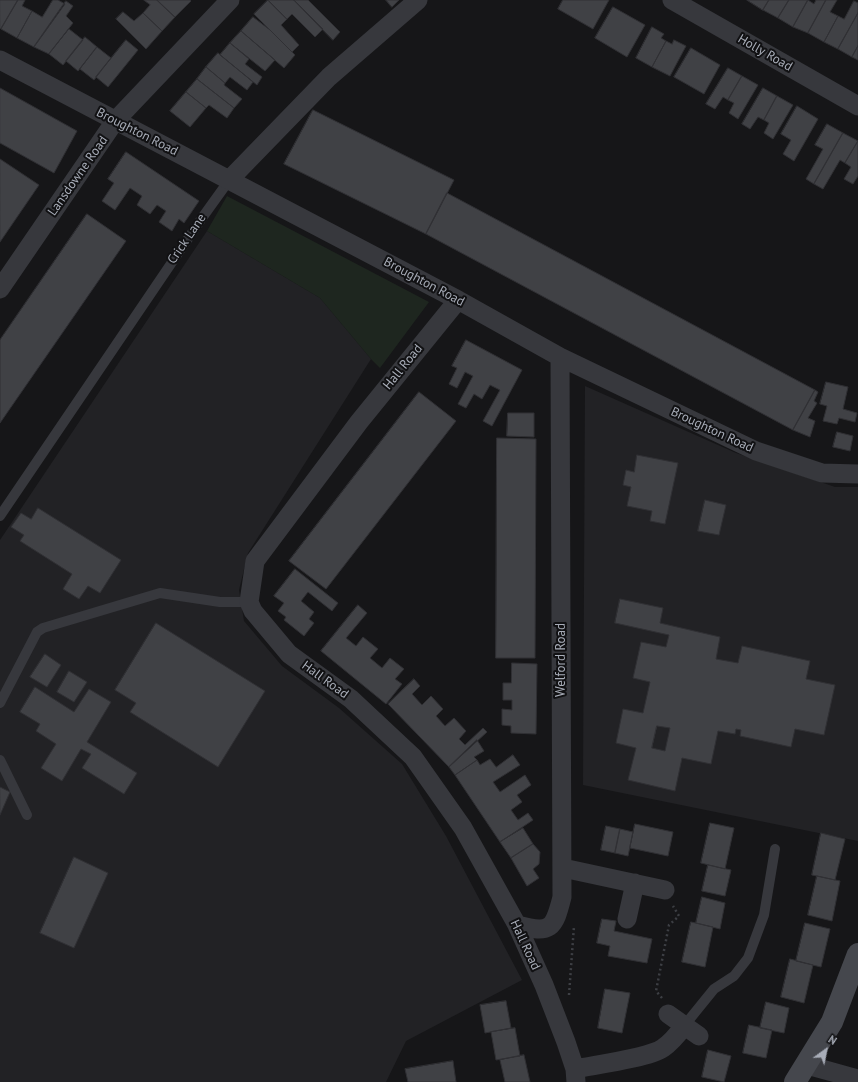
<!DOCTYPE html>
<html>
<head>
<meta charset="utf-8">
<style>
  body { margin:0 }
  #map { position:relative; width:858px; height:1082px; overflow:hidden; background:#161618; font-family:"PT Sans",sans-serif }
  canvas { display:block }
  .north { position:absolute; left:806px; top:1030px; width:40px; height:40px; -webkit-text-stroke:3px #111113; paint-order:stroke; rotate:33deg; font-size:11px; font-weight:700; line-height:16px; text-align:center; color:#a8adb8 }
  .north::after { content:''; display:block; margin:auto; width:14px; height:18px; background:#a8adb8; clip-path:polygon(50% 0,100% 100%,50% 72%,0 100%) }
</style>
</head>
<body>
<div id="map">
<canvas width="858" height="1082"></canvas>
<div class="north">N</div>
</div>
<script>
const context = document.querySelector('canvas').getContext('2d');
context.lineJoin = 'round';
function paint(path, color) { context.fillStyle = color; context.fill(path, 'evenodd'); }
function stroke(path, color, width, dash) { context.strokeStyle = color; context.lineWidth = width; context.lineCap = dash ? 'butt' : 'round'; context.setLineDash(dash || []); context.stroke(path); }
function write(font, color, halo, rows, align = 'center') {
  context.font = font + ' "PT Sans",sans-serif'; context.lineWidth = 4; context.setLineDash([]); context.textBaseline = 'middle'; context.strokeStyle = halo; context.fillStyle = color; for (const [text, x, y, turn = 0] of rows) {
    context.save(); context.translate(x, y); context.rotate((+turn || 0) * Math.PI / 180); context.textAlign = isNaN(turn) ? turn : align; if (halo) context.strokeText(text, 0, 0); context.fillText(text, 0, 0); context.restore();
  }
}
paint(new Path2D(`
  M207,231l113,67 51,61 -123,194 -9,37 5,31 38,45 57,42 63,56 44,72 76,144 -116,61 -20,41h-386v-542z
  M585,386l151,67 99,34h23v354l-275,-56z`), '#222225');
paint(new Path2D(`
  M227,196l202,106 -49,66 -9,-9 -51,-61 -113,-67z`), '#1e261f');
const building = new Path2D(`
  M0,0h18l-17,29 -1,-1z
  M18,0h7l-3,6 10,5 -15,27 -16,-9z
  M53,0h5l7,4 -31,43 -17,-9 15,-27 10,6z
  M144,0h13l18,17 -13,14 -19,-18 7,-8z
  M157,0h33l1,1 -16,16z
  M268,0h26l29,29 -8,8 -23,-23 -5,5z
  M268,0l19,19 -6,6 18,20 -7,7 -38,-38z
  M294,0h14l32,32 -7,8z
  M386,0h13l-7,7z
  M563,0h46l-16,29 -35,-20z
  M747,0h22l-6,10z
  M769,0h20l-11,18 -15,-8z
  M789,0h19l-15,27 -15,-9z
  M808,0l6,4 2,-4h10l-18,33 -15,-6z
  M826,0h11l-7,12 8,4 -14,26 -16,-9z
  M66,1l7,5 -7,10 7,7 -24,31 -15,-7z
  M854,1l4,2v10l-20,36 -14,-7 14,-26 6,3z
  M613,7l32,18 -18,32 -32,-19z
  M123,12l11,9 9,-8 19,18 -16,18 -30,-30z
  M858,13v33l-6,11 -14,-8z
  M253,17l17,13 25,25 -11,13 -43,-37z
  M652,27l12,7 -3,4 5,3 -14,26 -16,-9z
  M69,29l14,11 -20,25 -14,-11z
  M241,31l34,29 -10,11 -35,-28z
  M85,37l12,10 -19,24 -12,-10z
  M126,40l12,10 -30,37 -12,-10z
  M674,40l12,6 -16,30 -18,-9 14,-26 6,3z
  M230,43l19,16 -4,5 17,13 -5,8 -37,-30z
  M858,46v14l-6,-3z
  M97,47l14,11 -17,22 -14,-11z
  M691,48l29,17 -16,29 -30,-17z
  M218,53l35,29 -6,8 -17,-13 -5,6 -19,-16z
  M206,67l19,16 -1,2 18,14 -8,9 -37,-29z
  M728,68l14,8 -14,24 -5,-3 -8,12 -9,-5z
  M742,76l16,9 -20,34 -9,-6 5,-10 -6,-3z
  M197,79l37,29 -7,10 -18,-13 -3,3 -20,-16z
  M0,88l77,43 -23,42 -54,-30z
  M763,88l14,8 -13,24 -6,-3 -8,12 -8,-5z
  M186,92l20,16 -16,19 -20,-16z
  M777,96l16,9 -20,34 -9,-6 5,-10 -5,-3z
  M797,106l21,13 -24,42 -11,-7 8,-14 -10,-6z
  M313,110l141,70 -28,54 -142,-70z
  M827,124l16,9 -29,51 -8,-5 17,-30 -8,-4z
  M843,133l15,8 -13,22 -5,-3 -17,29 -9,-5z
  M858,141v35l-5,8 -9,-5 7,-12 -6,-4z
  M126,152l73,49 -15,22 -5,-4 -7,12 -13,-9 7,-11 -9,-6 -7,9 -13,-9 5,-9 -12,-8 -15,22 -13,-9 12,-18 -6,-4z
  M0,159l39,26 -39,57z
  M447,193l368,197 -22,40 -367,-196z
  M87,214l39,27 -126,182v-83z
  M466,340l56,30 -30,56 -9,-5 17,-31 -10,-5 -8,14 -8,-5 -8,14 -8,-4 15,-28 -8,-4 -8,16 -8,-4 8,-16 -5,-2z
  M826,382l22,5 -5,22 14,4 -2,9 -16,-4 -2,6 -14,-3 4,-15 -7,-2z
  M815,390l3,2 -4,9 3,2 -9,15 7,3 -5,16 -17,-7z
  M419,392l37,29 -130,168 -37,-28z
  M508,413h26v24l-27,-1z
  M837,432l16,4 -3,15 -17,-4z
  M497,438l39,1 -1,219h-39z
  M637,455l41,8 -13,61 -15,-3 2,-10 -25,-5 4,-19 -8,-2 3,-15 8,2z
  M705,500l21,5 -7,30 -21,-4z
  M38,508l83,52 -21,33 -12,-7 -9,13 -16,-10 9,-15 -52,-33 4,-6 -13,-8 10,-14 10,6z
  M295,569l43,34 -6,8 -24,-19 -7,9 13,11 -5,7 5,4 -10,13 -20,-16 2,-3 -8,-6 6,-8 -10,-7z
  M620,599l43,9 -3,15 60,14 -4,22 22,4 4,-17 68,15 -4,18 29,6 -11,50 -29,-6 -4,18 -51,-11 1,-6 -5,-1 -1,5 -17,-3 -7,33 -29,-6 -7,33 -47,-11 8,-32 -20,-5 7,-34 20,4 7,-31 -17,-4 8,-36 25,5 3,-12 -54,-12zM657,726l13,2 -5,23 -13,-3z
  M358,605l9,8 -21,25 10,8 7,-9 15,12 -8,9 12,10 8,-10 14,11 -9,10 7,5 -16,20 -65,-53z
  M156,623l109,68 -47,76 -88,-55 6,-9 -21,-13z
  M45,654l16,11 -14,22 -17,-10z
  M512,663l25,1 -1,70 -25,-1v-7l-9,-1v-16l10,1v-10h-9v-17h8z
  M69,671l18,11 -13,20 -17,-10z
  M414,679l6,7 -8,8 10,11 9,-9 12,13 -7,7 9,10 9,-8 12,13 -7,8 6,6 18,-17 4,4 -38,35 -61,-63z
  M35,687l39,25 15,-23 22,13 -24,40 50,31 -13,21 -42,-26 9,-14 -10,-5 -19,32 -21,-13 15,-24 -20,-13 4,-7 -20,-12z
  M477,740l7,11 -10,6 3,3 -22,15 -6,-8z
  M513,755l7,10 -27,17 7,10 25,-17 6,10 -14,10 5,7 -11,8 7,10 10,-7 5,7 -33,22 -45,-67 22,-15 3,5 10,-6 6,8z
  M0,787l10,5 -10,23z
  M710,823l24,5 -9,41 -24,-6z
  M635,824l38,8 -5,24 -38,-8z
  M606,826l14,3 -5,24 -14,-3z
  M523,828l10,16 -22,14 -11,-16z
  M620,829l13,3 -5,24 -13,-3z
  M821,833l24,6 -10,41 -23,-5z
  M533,844l7,8 -1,12 -6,5 6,9 -12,8 -16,-28z
  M74,857l34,16 -34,75 -34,-15z
  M708,865l23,5 -6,26 -23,-5z
  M817,876l23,5 -8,40 -24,-6z
  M702,897l23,6 -5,26 -24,-6z
  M602,919l14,2 -2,10 38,8 -5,24 -39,-7 2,-10 -13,-3z
  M691,922l22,5 -8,40 -23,-5z
  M805,923l25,6 -9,38 -25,-6z
  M790,959l23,6 -9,38 -23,-6z
  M605,989l25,4 -8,40 -24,-5z
  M506,1001l5,27 -26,5 -5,-28z
  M766,1002l23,6 -5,25 -24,-5z
  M749,1025l23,5 -6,28 -23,-5z
  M515,1028l5,28 -24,4 -5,-28z
  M708,1050l23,6 -7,26 -22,-5z
  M524,1055l6,27h-25l-5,-22z
  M453,1061l3,21h-48l-3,-13z`);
paint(building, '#404145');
stroke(building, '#303034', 1);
stroke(new Path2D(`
  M569,995l5,-69
  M662,998l-6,-7 13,-66 10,-9 -6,-10`), '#3d3f44', 2.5, [2, 3]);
stroke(new Path2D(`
  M0,516l202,-298 28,-39
  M0,703l37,-71 6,-4 117,-35 60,9h29
  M0,760l27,55
  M684,1026l30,-37 20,-13 14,-18 16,-43 11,-66`), '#37383d', 10);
stroke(new Path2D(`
  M672,0l186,106
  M0,60l458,240 102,57 196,94 66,22 36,1
  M230,179l99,-102 89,-77
  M0,289l115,-168 115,-121
  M458,300l-99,122 -104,139 -6,41 4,9 36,43 62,45 62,58 50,71 54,97 27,60 22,57 9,27 1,13
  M563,868l102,22
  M627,919l8,-36
  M517,925c34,9 37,4 45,-28l-2,-540
  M668,1014l31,22
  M807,1065l51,14
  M575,1069c19,-4 74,-11 88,-21 9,-6 15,-14 21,-22`), '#37383d', 19);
stroke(new Path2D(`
  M795,1082l37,-60 26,-68`), '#45474d', 22);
write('13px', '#a8adb8', '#111113', [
  ["Holly Road",765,53,30],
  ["Broughton Road",137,132,27],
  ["Lansdowne Road",78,176,-55],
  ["Crick Lane",187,239,-56],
  ["Broughton Road",424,282,28],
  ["Hall Road",403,367,-51],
  ["Broughton Road",712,430,25],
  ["Welford Road",561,660,-90],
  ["Hall Road",325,680,36],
  ["Hall Road",525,945,65]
]);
</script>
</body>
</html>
